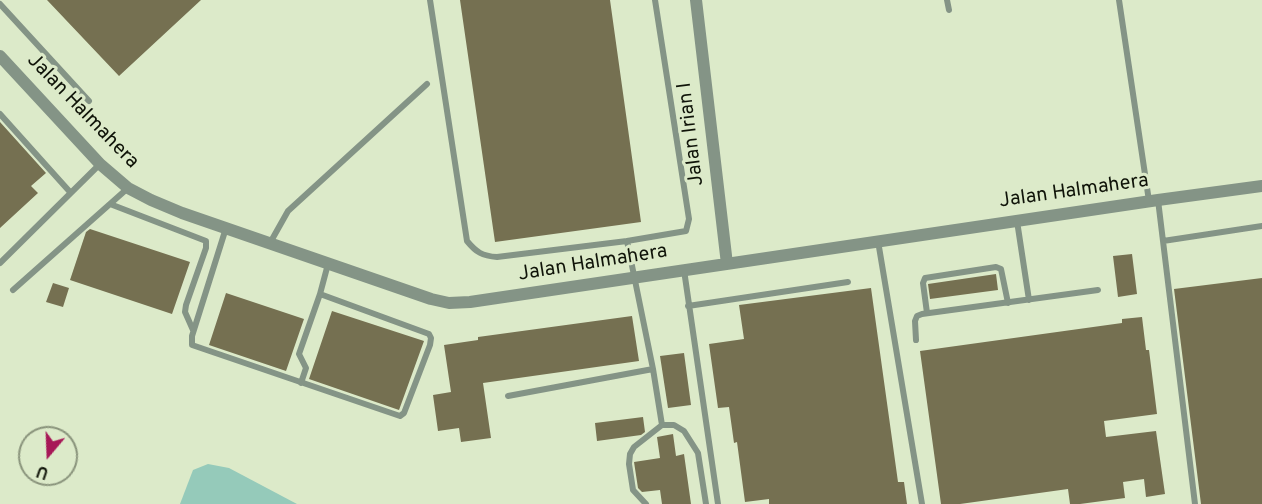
<!DOCTYPE html>
<html>
<head>
<meta charset="utf-8">
<style>
  body { margin:0 }
  #map { position:relative; width:1262px; height:504px; overflow:hidden; background:#dceac9; font-family:Overpass,sans-serif }
  canvas { display:block }
  .north { position:absolute; left:18px; top:426px; width:60px; height:60px; box-sizing:border-box; background:#dceac9; border:2px solid #8a947c; border-radius:50%; rotate:199deg; font-size:16px; font-weight:700; line-height:24px; text-align:center; color:#0f1308 }
  .north::after { content:''; display:block; margin:auto; width:21px; height:27px; background:#a71857; clip-path:polygon(50% 0,100% 100%,50% 72%,0 100%) }
</style>
</head>
<body>
<div id="map">
<canvas width="1262" height="504"></canvas>
<div class="north">U</div>
</div>
<script>
const context = document.querySelector('canvas').getContext('2d');
context.lineJoin = 'round';
function paint(path, color) { context.fillStyle = color; context.fill(path, 'evenodd'); }
function stroke(path, color, width, dash) { context.strokeStyle = color; context.lineWidth = width; context.lineCap = dash ? 'butt' : 'round'; context.setLineDash(dash || []); context.stroke(path); }
function write(font, color, halo, rows, align = 'center') {
  context.font = font + ' Overpass,sans-serif'; context.lineWidth = 6; context.setLineDash([]); context.textBaseline = 'middle'; context.strokeStyle = halo; context.fillStyle = color; for (const [text, x, y, turn = 0] of rows) {
    context.save(); context.translate(x, y); context.rotate((+turn || 0) * Math.PI / 180); context.textAlign = isNaN(turn) ? turn : align; if (halo) context.strokeText(text, 0, 0); context.fillText(text, 0, 0); context.restore();
  }
}
paint(new Path2D(`
  M208,464l21,4 68,36h-117l13,-34z`), '#95caba');
paint(new Path2D(`
  M47,0h154l-82,76z
  M460,0h150l31,222 -146,20z
  M0,122l46,51 -15,13 7,7 -38,35z
  M90,229l100,33 -18,52 -102,-34 16,-48z
  M1132,254l5,40 -19,3 -5,-41z
  M996,274l2,16 -68,9 -2,-15z
  M1262,278v226h-61l-27,-215z
  M53,283l16,5 -6,19 -17,-5z
  M871,288l27,194h6l3,22h-138v-5l-24,3 -8,-60 -3,1 -5,-36 -11,1 -9,-64 35,-5 -5,-34z
  M226,293l78,26 -18,52 -77,-26z
  M332,311l92,30 -25,69 -90,-31z
  M632,316l7,45 -156,22 8,55 -30,4 -2,-14 -21,3 -5,-36 18,-3 -7,-47 34,-5v-3z
  M1142,317l4,33h3l8,64 -53,7 2,16 50,-6 9,63 -19,3 -2,-18 -21,3 2,16 -45,6h-10l-2,-15 -108,15h-19l-21,-153 202,-28v-4z
  M684,353l7,52 -23,3 -8,-52z
  M643,417l2,15 -4,3 -44,6 -2,-18z
  M673,434l3,22 8,-2 7,50h-29l-2,-14 -18,2 -4,-4 -4,-26 26,-4 -3,-21z`), '#757051');
stroke(new Path2D(`
  M430,0l37,241c9,11 15,15 30,16l130,-16 59,-10 3,-12 -34,-219
  M947,0l2,10
  M1119,0l30,201
  M0,4l89,97
  M0,114l70,78
  M1158,200l37,304
  M110,204l96,37v7l-20,57 -1,7 8,18
  M1017,221l12,79
  M226,228l-34,108v9l208,71 4,-3 26,-68 1,-7 -2,-4 -109,-40
  M878,241l44,263
  M1163,241l99,-15
  M270,243l18,-32 139,-127
  M0,263l100,-99
  M684,270l34,234
  M13,290l115,-102
  M688,306l160,-24
  M927,313l-4,-30 2,-5 71,-11 5,2 7,34
  M916,340l-1,-19 2,-5 5,-2 176,-24
  M653,369l9,56
  M301,383l5,-15 -7,-14 21,-60 8,-30
  M508,396l145,-27 -26,-128
  M646,504l-13,-14 -4,-26 1,-10 4,-7 28,-22h12l10,6 14,22 8,51`), '#849486', 6);
stroke(new Path2D(`
  M696,0l31,264
  M0,56l100,108 28,24 23,12 31,13 249,86 18,4 21,-1 688,-102 104,-14`), '#849486', 12);
write('20px', '#0f1308', '#dceac9', [
  ["Jalan Halmahera",82,112,46],
  ["Jalan Irian I",692,134,-97],
  ["Jalan Halmahera",1074,192,-8],
  ["Jalan Halmahera",593,264,-9]
]);
</script>
</body>
</html>
